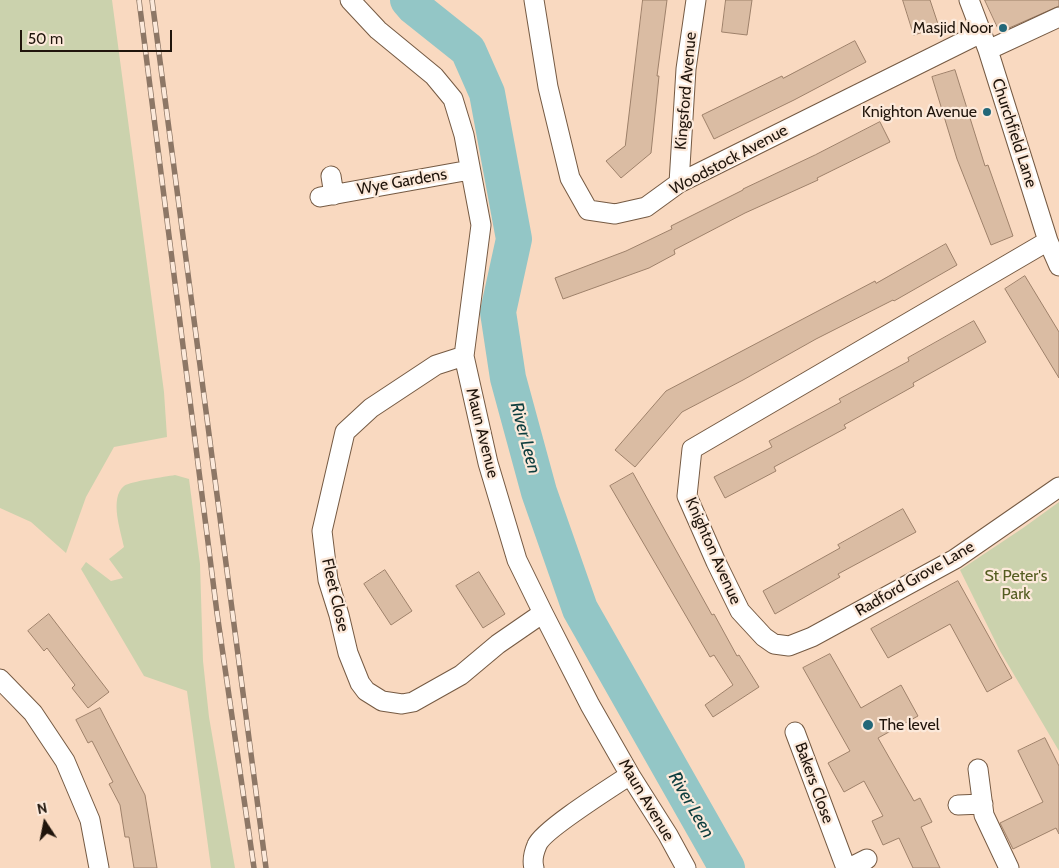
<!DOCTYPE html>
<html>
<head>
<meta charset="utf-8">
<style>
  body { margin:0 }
  #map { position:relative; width:1059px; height:868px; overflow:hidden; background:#f9d9c0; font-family:Cabin,sans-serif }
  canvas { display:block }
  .north { position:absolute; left:20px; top:798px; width:50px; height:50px; -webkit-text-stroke:4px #fce9da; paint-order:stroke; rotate:349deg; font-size:14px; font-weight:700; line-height:20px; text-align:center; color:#20150c }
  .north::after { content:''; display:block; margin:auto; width:18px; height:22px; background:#20150c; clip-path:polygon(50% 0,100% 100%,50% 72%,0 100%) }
  .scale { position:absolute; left:20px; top:30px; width:152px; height:22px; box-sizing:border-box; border:2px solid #20150c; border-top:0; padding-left:6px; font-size:15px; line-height:18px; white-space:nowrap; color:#20150c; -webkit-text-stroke:4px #fce9da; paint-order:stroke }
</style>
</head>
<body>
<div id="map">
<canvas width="1059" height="868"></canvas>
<div class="north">N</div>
<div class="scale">50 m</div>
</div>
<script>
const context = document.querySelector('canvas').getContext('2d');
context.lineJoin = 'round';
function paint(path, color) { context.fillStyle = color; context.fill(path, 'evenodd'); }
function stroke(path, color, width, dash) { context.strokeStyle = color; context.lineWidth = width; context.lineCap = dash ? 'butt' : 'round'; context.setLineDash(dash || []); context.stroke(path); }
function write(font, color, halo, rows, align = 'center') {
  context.font = font + ' Cabin,sans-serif'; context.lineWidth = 4.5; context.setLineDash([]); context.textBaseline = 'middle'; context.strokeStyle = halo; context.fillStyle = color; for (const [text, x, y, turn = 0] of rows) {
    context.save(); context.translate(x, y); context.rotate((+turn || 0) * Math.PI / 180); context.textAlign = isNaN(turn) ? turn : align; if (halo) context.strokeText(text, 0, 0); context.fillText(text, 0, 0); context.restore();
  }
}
paint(new Path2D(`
  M0,0h112l52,392 3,45 -53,10 -28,50 -20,56 -35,-31 -31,-14z
  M175,475l14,4 11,85 3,97 6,56 26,151h-24l-24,-177 -43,-15 -63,-107 5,-7 25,19 12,-3 -14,-19 15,-12c-3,-15 -15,-49 0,-61 7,-5 41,-9 51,-11z
  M1059,502v249l-59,-100 -40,-81 63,-42z`), '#cbd2ad');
stroke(new Path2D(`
  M408,0l6,7 54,43 19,43 27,146 -16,73 10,66 31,114 41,117 147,259`), '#93c6c6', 36);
const building = new Path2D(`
  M643,0h24l-10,76h2l-8,77 -30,25 -15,-17 19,-15z
  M726,0h26l-5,35 -25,-3z
  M903,0h27l9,27 -25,8z
  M985,0h74v6l-59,26z
  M855,41l11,21 -72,38 -80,39 -12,-24 80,-39 1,2z
  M955,70l30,96 3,-1 25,71 -22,9 -34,-86 -25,-82z
  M880,122l10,20 -73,36 1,2 -73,33 -71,37 1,4 -26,14 -86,31 -8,-21 71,-27 46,-22 -1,-3 72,-36v-1l72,-34z
  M946,244l11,21 -63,36 -1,-1 -77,39 -73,41 -61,32 -47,55 -20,-17 51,-59 209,-110 1,2z
  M1025,276l34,56v46l-54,-89z
  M974,321l12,21 -73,41 1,3 -70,39 2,3 -72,39 2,4 -51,27 -11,-21 58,-30 -3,-6 72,-39 -2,-3 70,-38 -1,-3z
  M633,473l79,142 2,-1 23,42 2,-1 20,32 -46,30 -8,-12 28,-20 -19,-30 -4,2 -100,-171z
  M903,509l13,23 -78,42 2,3 -65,37 -12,-23 77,-43 -2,-3z
  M385,570l27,41 -21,14 -27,-41z
  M479,572l26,42 -22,14 -27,-42z
  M958,581l54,97 -25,14 -37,-68 -62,34 -17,-29z
  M49,614l60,78 -21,16 -16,-20 3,-3 -28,-37 -3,3 -16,-20z
  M830,654l31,54 40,-23 17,31 -40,22 36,63 6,-3 12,24 -11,5 19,41h-27l-14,-30 -16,7 -11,-24 11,-5 -19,-35 -20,11 -16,-29 22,-12 -47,-83z
  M100,708l45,87 12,73h-23l-5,-31h-4l-5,-32 -11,-21 4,-2 -21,-41 -4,2 -12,-23z
  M1045,738l14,28v68l-3,-6 -43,21 -13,-26 43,-21 -25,-51z`);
paint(building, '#dabca3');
stroke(building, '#9e816a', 1);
const street = new Path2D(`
  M350,0l28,30 56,46 19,23 11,36 17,90 -17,131 24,107 29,97 26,53 47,92 40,70 38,60 18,33
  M534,0l14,87 22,91 18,32 27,4 31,-7 33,-24 302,-150
  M969,0l19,50 60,191 11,25
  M988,50l71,-33
  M331,176l3,19
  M679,183l7,-114 10,-69
  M320,197l150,-27
  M1048,241l-356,208 -5,47 29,66 24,49 24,26 10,7 15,2 23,-9 143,-78 104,-72
  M464,356l-28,9 -65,43 -26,24 -23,99 6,49 11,35 9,38 12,30 6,8 16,10 20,3 11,-2 48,-27 37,-31 45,-31
  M0,679l33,34 32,48 25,59 9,48
  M795,732l51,136
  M978,769l6,46 25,53
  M958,805l25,-1
  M534,868c-2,-7 0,-16 3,-23 6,-15 75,-58 93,-70
  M849,868l18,-9`);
stroke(street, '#755a43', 21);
stroke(street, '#fff', 19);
const rail = new Path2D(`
  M139,0l78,613 37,255
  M152,0l114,868`);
stroke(rail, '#8d7766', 5.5);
stroke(rail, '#fce9da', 4, [11]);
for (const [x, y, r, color] of [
  [1003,28,5,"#236778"],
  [987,112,5,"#236778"],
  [868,725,6,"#236778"]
]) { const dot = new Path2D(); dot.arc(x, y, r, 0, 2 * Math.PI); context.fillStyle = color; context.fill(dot); stroke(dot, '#fce9da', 2); }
write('16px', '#20150c', '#fce9da', [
  ["Masjid Noor",993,28],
  ["Knighton Avenue",977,112],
  ["The level",879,725,"left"]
], 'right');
write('16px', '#20150c', '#fce9da', [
  ["Kingsford Avenue",686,91,-85],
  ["Churchfield Lane",1014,133,72],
  ["Woodstock Avenue",729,160,-28],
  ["Wye Gardens",402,182,-10],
  ["Maun Avenue",482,433,76],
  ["Knighton Avenue",713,551,66],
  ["Radford Grove Lane",915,579,-30],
  ["Fleet Close",335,595,77],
  ["Bakers Close",814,783,70],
  ["Maun Avenue",646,800,59]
]);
write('16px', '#555d21', '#fce9da', [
  ["St Peter's",1016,576],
  ["Park",1016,594]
]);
write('italic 18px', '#0c3d3e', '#fce9da', [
  ["River Leen",525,438,75],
  ["River Leen",691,805,60]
]);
</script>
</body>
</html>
